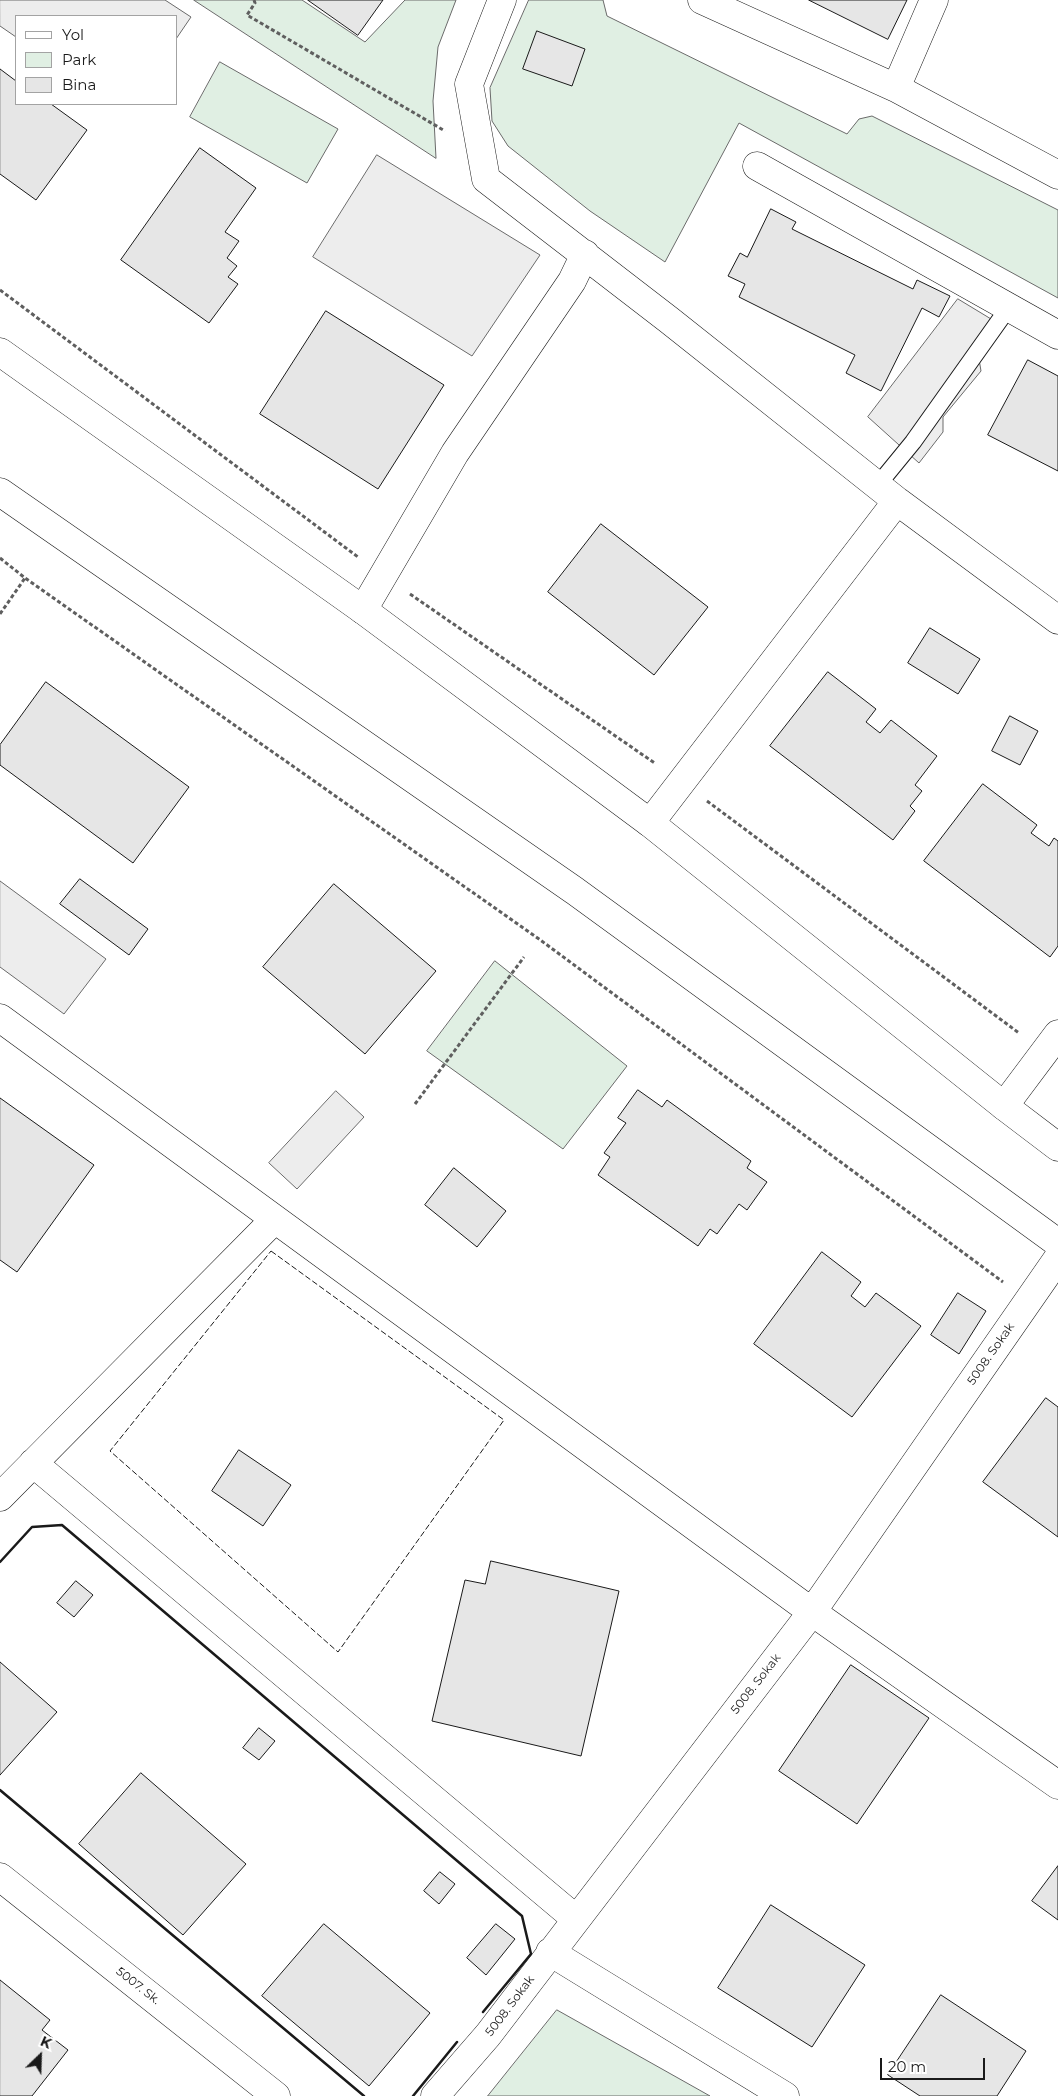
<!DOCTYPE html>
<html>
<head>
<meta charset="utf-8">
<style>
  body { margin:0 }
  #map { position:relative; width:1058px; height:2096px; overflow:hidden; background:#fff; font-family:Montserrat,sans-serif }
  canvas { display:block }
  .legend { position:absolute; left:15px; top:15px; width:162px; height:90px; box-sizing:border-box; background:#fff; border:1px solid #a3a3a3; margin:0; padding:6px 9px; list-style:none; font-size:15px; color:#1a1a1a }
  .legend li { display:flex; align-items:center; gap:10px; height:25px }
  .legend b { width:25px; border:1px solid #a3a3a3 }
  .north { position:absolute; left:15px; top:2031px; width:50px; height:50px; -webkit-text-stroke:4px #fff; paint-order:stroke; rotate:24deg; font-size:14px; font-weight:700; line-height:20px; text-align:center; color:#1a1a1a }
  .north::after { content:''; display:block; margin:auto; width:18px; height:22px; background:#1a1a1a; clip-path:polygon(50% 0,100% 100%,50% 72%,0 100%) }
  .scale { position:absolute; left:880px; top:2058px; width:105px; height:22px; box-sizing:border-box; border:2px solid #1a1a1a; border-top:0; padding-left:6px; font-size:15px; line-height:18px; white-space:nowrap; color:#1a1a1a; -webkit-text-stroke:4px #fff; paint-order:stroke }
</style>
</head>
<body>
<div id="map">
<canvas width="1058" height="2096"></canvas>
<ul class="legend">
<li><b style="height:6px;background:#fff"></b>Yol</li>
<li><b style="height:14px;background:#e0efe3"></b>Park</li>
<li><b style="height:14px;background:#e6e6e6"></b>Bina</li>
</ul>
<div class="north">K</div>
<div class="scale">20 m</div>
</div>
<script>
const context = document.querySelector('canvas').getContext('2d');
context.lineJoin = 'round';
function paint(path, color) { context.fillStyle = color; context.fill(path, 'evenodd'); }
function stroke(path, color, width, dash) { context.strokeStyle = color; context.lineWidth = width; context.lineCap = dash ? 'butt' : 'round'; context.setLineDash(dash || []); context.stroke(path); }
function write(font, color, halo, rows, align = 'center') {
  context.font = font + ' Montserrat,sans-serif'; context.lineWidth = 4; context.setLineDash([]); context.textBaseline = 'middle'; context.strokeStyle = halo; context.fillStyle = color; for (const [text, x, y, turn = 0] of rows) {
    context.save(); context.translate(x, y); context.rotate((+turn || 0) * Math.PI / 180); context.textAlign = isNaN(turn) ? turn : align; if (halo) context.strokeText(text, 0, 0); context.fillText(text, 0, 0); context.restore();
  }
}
const green = new Path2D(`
  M194,0h108l63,42 40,-42h51l-18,47 -5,54 3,57z
  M529,0h74l4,16 240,118 12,-15 13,-3 186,94v88l-319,-175 -74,139 -75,-51 -82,-65 -16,-25 -2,-33z
  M220,62l118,67 -31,54 -117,-66z
  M495,961l132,105 -64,83 -136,-98z
  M557,2010l153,86h-222z`);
paint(green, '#e0efe3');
stroke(green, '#6a6a6a', 1);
const parking = new Path2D(`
  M0,0h165l26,17 -15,22v-23h-160v21l-16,-11z
  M377,155l163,100 -68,101 -159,-99z
  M958,299l43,26 -22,34 2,12 -38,46v15l-24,31 -51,-46z
  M0,881l106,78 -42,55 -64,-47z
  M336,1091l28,26 -67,72 -28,-26z`);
paint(parking, '#ededed');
stroke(parking, '#6a6a6a', 1);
const building = new Path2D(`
  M308,0h75l-25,35z
  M809,0h98l-19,39z
  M537,31l48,18 -13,37 -49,-17z
  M0,69l16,12v23h35l36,26 -51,70 -36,-26z
  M200,148l56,40 -31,44 14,9 -12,17 10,8 -9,11 10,7 -29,39 -88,-63z
  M771,209l25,13 -4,7 121,60 4,-9 33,16 -11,21 -17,-9 -41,83 -35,-18 9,-18 -116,-58 6,-13 -17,-8 12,-23 7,4z
  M326,311l118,74 -66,104 -118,-75z
  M1028,360l30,16v95l-70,-36z
  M601,524l107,83 -54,68 -106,-83z
  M930,628l50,31 -22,35 -50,-31z
  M828,672l48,37 -10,13 14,11 11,-13 46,36 -22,29 7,6 -12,15 5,5 -22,29 -123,-94z
  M46,682l143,105 -56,76 -133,-98v-20z
  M1010,716l28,15 -18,34 -28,-14z
  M983,784l54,41 -6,8 18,13 5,-8 4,3v105l-8,11 -126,-96z
  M80,879l68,50 -19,26 -69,-51z
  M334,884l102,87 -71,83 -102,-87z
  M638,1090l24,17 5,-7 84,61 -4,7 20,14 -20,28 -8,-6 -22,30 -7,-5 -12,17 -100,-71 12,-18 -6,-4 22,-30 -8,-5z
  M0,1098l94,67 -77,107 -17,-12z
  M454,1168l52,43 -29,36 -52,-42z
  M822,1252l39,30 -10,14 14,11 11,-14 45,33 -69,91 -98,-73z
  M958,1293l28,18 -27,43 -28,-19z
  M1046,1398l12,9v130l-75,-55z
  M239,1450l52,35 -28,41 -51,-35z
  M491,1561l128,30 -38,165 -149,-35 33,-141 20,4z
  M76,1581l17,14 -19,22 -17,-14z
  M0,1662l57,50 -57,63z
  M851,1665l78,53 -72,106 -78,-53z
  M259,1728l16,13 -16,19 -16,-12z
  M141,1773l105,91 -63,71 -104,-91z
  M1058,1866v54l-26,-19z
  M440,1872l15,12 -16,20 -15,-13z
  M771,1905l94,60 -53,82 -94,-59z
  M324,1924l106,89 -61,73 -107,-90z
  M496,1924l19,15 -29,36 -19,-17z
  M0,1980l50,40 -8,10 26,20 -36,46h-32z
  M941,1995l85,56 -29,45h-77l-32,-21z`);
paint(building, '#e6e6e6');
stroke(building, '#1a1a1a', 1);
const lane = new Path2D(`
  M877,486l36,-44 96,-135`);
const street = new Path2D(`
  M502,0l-33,84 17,95 183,141 228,181 161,119
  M702,0l194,88 162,87
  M896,88l38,-88
  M757,166l301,169
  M363,610l92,-157 117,-172 13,-27
  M650,823l247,-322
  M0,1018l812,594 246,173
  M1004,1106l54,-72
  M33,1463l543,456
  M0,1497l274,-277
  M0,1877l276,219
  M550,1952l235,144
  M435,2096l53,-61 324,-423 246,-354`);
const primary = new Path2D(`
  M0,352l363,258 287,213 354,283 54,41
  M0,492l575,399 483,352`);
stroke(lane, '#1a1a1a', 18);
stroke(street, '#1a1a1a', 29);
stroke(primary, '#1a1a1a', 29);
stroke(new Path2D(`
  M254,0l1,3 -8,12 198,116
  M0,290l358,267
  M0,558l25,20 514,361 464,343
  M410,594l246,170
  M0,614l25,-36
  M707,801l312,232
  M415,1104l109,-147`), '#5f5f5f', 3, [4, 2.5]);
stroke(lane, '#fff', 16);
stroke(street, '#fff', 28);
stroke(primary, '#fff', 28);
stroke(new Path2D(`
  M271,1251l233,169 -166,232 -228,-201z`), '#1a1a1a', 1, [6, 2.5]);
stroke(new Path2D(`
  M0,1562l32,-35 30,-2 460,391 9,38 -48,58
  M0,1790l364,306
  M413,2096l44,-54`), '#1a1a1a', 2.5);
write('12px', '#1a1a1a', '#fff', [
  ["5008. Sokak",991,1354,-55],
  ["5008. Sokak",756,1684,-52],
  ["5007. Sk.",138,1986,38],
  ["5008. Sokak",510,2006,-53]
]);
</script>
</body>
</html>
